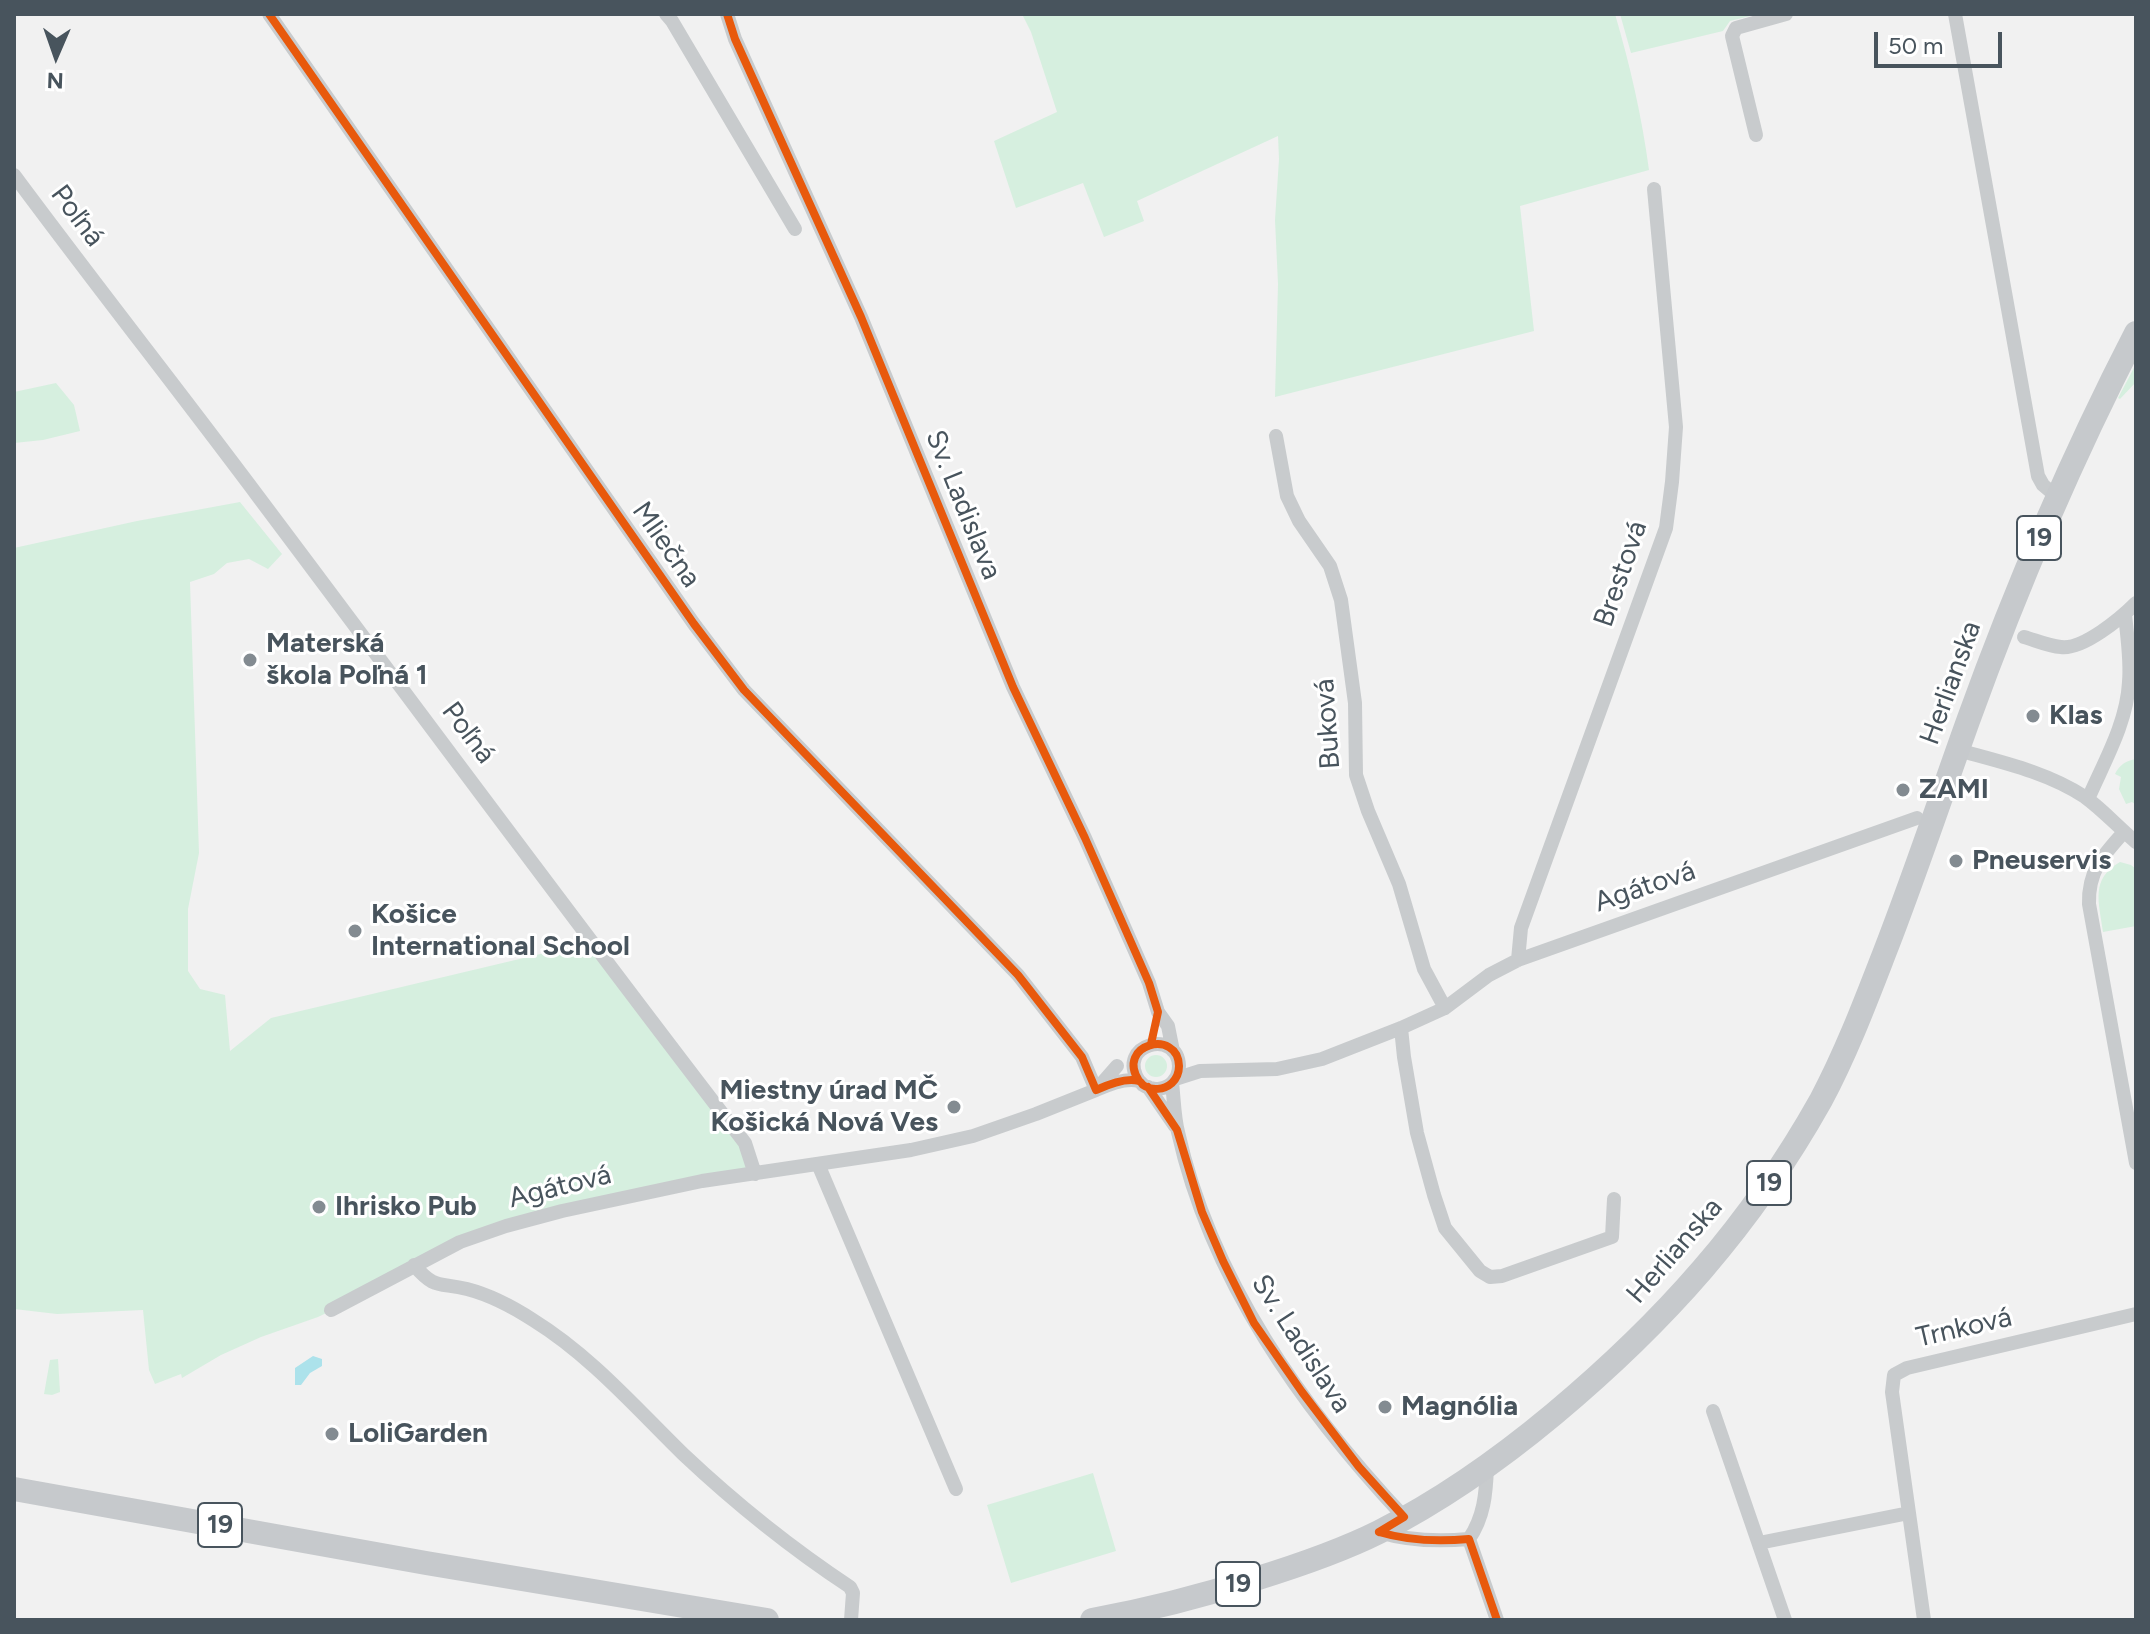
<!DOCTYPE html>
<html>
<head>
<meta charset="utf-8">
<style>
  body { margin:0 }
  #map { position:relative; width:2150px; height:1634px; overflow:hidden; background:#f1f1f1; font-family:Figtree,sans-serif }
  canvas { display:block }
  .frame { position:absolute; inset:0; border:16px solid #48545d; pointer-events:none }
  .north { position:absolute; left:16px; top:16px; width:80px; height:80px; -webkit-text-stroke:6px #fff; paint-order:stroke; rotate:182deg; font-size:22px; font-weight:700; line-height:32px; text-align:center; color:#48545d }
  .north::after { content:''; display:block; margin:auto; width:28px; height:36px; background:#48545d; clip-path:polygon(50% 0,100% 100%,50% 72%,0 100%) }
  .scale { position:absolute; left:1874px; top:32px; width:128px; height:36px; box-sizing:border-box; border:4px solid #48545d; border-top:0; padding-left:10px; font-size:24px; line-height:28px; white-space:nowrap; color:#48545d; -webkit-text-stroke:6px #fff; paint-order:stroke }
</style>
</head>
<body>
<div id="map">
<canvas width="2150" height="1634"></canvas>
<div class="frame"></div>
<div class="north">N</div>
<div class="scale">50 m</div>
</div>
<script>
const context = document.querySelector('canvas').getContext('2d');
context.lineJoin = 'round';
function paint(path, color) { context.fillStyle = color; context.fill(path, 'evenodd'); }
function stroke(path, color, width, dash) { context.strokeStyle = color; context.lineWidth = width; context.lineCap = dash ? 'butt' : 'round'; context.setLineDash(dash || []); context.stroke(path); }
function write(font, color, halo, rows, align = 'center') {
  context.font = font + ' Figtree,sans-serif'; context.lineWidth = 6; context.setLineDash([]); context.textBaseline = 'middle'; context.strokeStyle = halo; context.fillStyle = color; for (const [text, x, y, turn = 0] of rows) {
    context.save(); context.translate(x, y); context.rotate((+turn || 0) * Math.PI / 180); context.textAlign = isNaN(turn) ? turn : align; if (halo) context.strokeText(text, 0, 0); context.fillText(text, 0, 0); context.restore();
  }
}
paint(new Path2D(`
  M1022,14h593c15,51 27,103 34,156l-129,36 14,125 -259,66 3,-113 -3,-64 4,-61 -1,-23 -141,65 7,20 -40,16 -21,-54 -67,25 -22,-67 63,-29 -26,-80z
  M1620,14h138l-28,7 -7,10 -92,22z
  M2136,364v18l-16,17 -2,-1z
  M56,383l18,22 6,26 -37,9 -29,3v-51z
  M240,502l42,52 -14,15 -19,-10 -22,4 -13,11 -24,8 9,271 -11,56v62l12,18 25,6 5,56 41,-33 320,-76 153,203 11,29 -249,52 -188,91 -57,20 -40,18 -39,23 -1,-4 -26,10 -6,-14 -6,-60 -86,4 -43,-5v-761l123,-27z
  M2136,759v46l-4,-3 -6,2 -7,-15 2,-12 -6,-3c5,-10 11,-13 21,-15z
  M2120,862l11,3 5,4v57l-33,6c-4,-30 -13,-53 17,-70z
  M1145 1066a11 11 0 1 1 22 0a11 11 0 1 1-22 0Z
  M58,1359l2,33 -8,3 -8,-1 6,-34z
  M1093,1473l23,78 -105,32 -24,-78z`), '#d6efdf');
paint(new Path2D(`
  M313,1356l9,3v7l-12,7 -9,12h-6v-17z`), '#ace2eb');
stroke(new Path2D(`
  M269,14l425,610 50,66 274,285 64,82 14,33c11,-5 30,-13 43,-9 2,1 3,3 4,4 9,6 21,5 29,-2 5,-5 7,-11 7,-17 -1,-38 -64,-22 -40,15
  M666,14l6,7 123,208
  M727,14l8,25 126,278 152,370 72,151 64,145 9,29 10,14 5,25
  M1955,14l83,462 5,9 13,11
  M1756,135l-24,-99 4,-8 50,-14
  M14,175c80,108 163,213 243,320 163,217 323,434 488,648l10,31
  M1276,436l11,60 12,25 31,45 11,34 14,103 1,72 12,36 31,73 25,85 21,39
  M2024,637c11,3 24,9 37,10 22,3 60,-29 75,-44
  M1958,750c43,12 89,22 127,47 18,13 34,31 51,45
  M2088,799c16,-37 39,-76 41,-117 2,-22 -2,-46 -4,-68
  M2124,832c-21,23 -36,39 -35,72l47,259
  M1518,960l3,-32 145,-400 6,-46 4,-55 -22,-238
  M1401,1028l3,29 13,76 17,62 11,33 35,43 10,6 12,-1 110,-39 2,-38
  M1175,1079l25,-8 77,-2 45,-10 79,-31 44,-20 44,-33 29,-15 399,-142
  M1172,1083c2,16 2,33 6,49 33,148 124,276 226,385
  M1148,1087l27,39
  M818,1164l138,325
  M414,1265c21,25 25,17 53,24 23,6 46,18 66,31 58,36 102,87 150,134 52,49 108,94 167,133l3,6 -2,27
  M331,1310l129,-68 46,-16 56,-15 140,-30 209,-31 62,-14 63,-22 60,-24 21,-24
  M1713,1411l72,209
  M1379,1532c30,9 58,10 90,7
  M1469,1539l28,81
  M1469,1539c15,-22 17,-45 18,-72
  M1759,1543l150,-30
  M1924,1620l-32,-228 2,-17 13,-7 229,-54`), '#c8cbcd', 14);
stroke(new Path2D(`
  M14,1489l412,74 341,57
  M1092,1620c56,-10 110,-24 163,-41 42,-13 84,-27 124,-47 63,-32 121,-73 175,-118 110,-92 197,-189 267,-314 25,-47 44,-97 63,-146 30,-77 56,-155 84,-233 48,-133 103,-262 168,-388`), '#c6c9cc', 24);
stroke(new Path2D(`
  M269,14l425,610 50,66 274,285 64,82 14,33c11,-5 30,-13 43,-9 2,1 3,3 4,4 9,6 21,5 29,-2 5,-5 7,-11 7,-17 -1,-38 -64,-22 -40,15
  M727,14l8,25 126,278 152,370 72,151 64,145 9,29 -7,32
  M1148,1087l29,43 25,82 21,49 31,62 48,69 57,75 45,50 -25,15
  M1379,1532c30,9 58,10 90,7l28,81`), '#e8590c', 8);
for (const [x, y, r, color] of [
  [250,660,8,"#838b91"],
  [2033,716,8,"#838b91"],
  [1903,790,8,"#838b91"],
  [1956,861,8,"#838b91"],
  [355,931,8,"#838b91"],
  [954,1107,8,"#838b91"],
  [319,1207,8,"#838b91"],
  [1385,1407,8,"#838b91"],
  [332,1434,8,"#838b91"]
]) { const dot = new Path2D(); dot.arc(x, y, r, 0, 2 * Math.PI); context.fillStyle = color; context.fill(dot); stroke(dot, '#fff', 3); }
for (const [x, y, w] of [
  [2039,538,44],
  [1769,1183,44],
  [220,1525,44],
  [1238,1584,44]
]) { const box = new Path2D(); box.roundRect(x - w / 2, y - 22, w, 44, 6); context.fillStyle = '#fff'; context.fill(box); stroke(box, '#48545d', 2); }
write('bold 26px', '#48545d', null, [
  ["19",2039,538],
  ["19",1769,1183],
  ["19",220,1525],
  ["19",1238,1584]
]);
write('28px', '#48545d', '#fff', [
  ["Poľná",77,216,53],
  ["Sv. Ladislava",963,505,68],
  ["Mliečna",666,545,55],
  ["Brestová",1621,574,-71],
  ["Herlianska",1951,683,-70],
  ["Buková",1328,724,-94],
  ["Poľná",468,733,53],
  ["Agátová",1645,887,-19],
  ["Agátová",560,1187,-14],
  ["Herlianska",1675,1251,-49],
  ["Trnková",1964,1328,-13],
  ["Sv. Ladislava",1301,1344,57]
]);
write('bold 28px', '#48545d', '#fff', [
  ["Materská",266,644],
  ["škola Poľná 1",266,676],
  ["Klas",2049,716],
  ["ZAMI",1919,790],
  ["Pneuservis",1972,861],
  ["Košice",371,915],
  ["International School",371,947],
  ["Miestny úrad MČ",938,1091,"right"],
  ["Košická Nová Ves",938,1123,"right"],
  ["Ihrisko Pub",335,1207],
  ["Magnólia",1401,1407],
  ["LoliGarden",348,1434]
], 'left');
</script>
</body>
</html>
